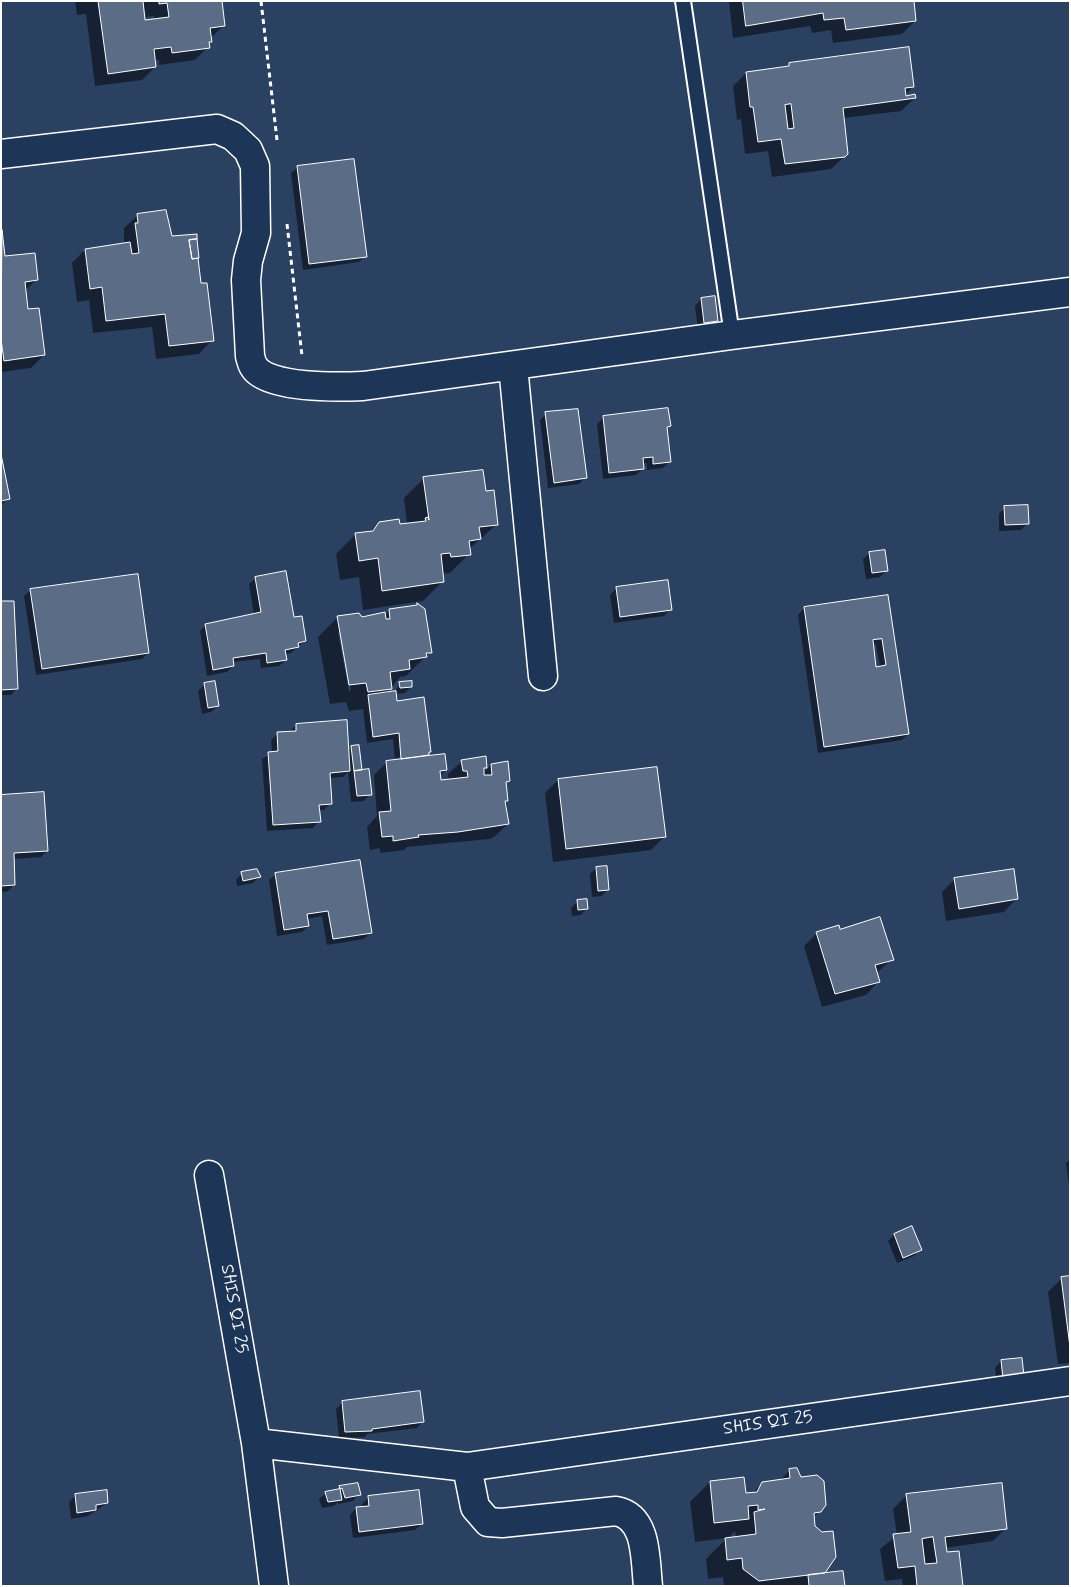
<!DOCTYPE html>
<html>
<head>
<meta charset="utf-8">
<style>
  body { margin:0 }
  #map { position:relative; width:1071px; height:1587px; overflow:hidden; background:#2a4161; font-family:Mynerve,sans-serif }
  canvas { display:block }
  .frame { position:absolute; inset:0; border:2px solid #fff; pointer-events:none }
</style>
</head>
<body>
<div id="map">
<canvas width="1071" height="1587"></canvas>
<div class="frame"></div>
</div>
<script>
const context = document.querySelector('canvas').getContext('2d');
context.lineJoin = 'round';
function paint(path, color) { context.fillStyle = color; context.fill(path, 'evenodd'); }
function stroke(path, color, width, dash) { context.strokeStyle = color; context.lineWidth = width; context.lineCap = dash ? 'butt' : 'round'; context.setLineDash(dash || []); context.stroke(path); }
function write(font, color, halo, rows, align = 'center') {
  context.font = font + ' Mynerve,sans-serif'; context.lineWidth = 4; context.setLineDash([]); context.textBaseline = 'middle'; context.strokeStyle = halo; context.fillStyle = color; for (const [text, x, y, turn = 0] of rows) {
    context.save(); context.translate(x, y); context.rotate((+turn || 0) * Math.PI / 180); context.textAlign = isNaN(turn) ? turn : align; if (halo) context.strokeText(text, 0, 0); context.fillText(text, 0, 0); context.restore();
  }
}
paint(new Path2D(`
  M75,1h146l3,24 -14,14 -2,8 -13,13 -36,5v-5h-5l1,7 -13,13 -47,6 -9,-72 -9,1zM143,10h2l1,7 8,-1v4l-10,2z
  M729,1h163l23,20 -13,13 -69,9 -2,-13 -19,3 -2,-7 -77,12z
  M789,64l124,22 -9,11 11,1 -14,13 -58,7 4,36 -16,15 -59,8 -4,-26 -23,3 -4,-35 -4,1 -4,-34 13,-13 39,-5z
  M298,167l67,89 -6,6 -56,8 -12,-97z
  M138,215l59,43 3,27 12,55 -13,14 -43,5 -4,-32 -59,6 -4,-33 -12,2 -5,-39 13,-13 39,-5v-17z
  M1,237l3,21 33,21 -12,12 2,19 17,45 -13,13 -30,4z
  M714,298l3,23 -7,6 -12,2 -3,-23 6,-7z
  M546,414l39,64 -6,6 -31,4 -8,-68z
  M604,417l65,9 -3,3 4,32 -7,7 -16,2v-7h-5l1,6 -7,6 -33,4 -6,-55z
  M1,458l7,41 -7,6z
  M424,478l60,14 13,32 -28,25 1,4 -20,20 -8,1 1,7 -20,20 -60,9 -4,-33 -19,3 -4,-26 20,-20 14,-1 9,-10 28,1 -3,-26z
  M1005,507l23,16 -7,7 -22,1v-17z
  M870,553l16,18 -6,6 -14,2 -3,-20z
  M256,578l37,41 12,22 -14,12 -6,1 1,6 -7,6 -18,2 -1,-9 -28,3 1,4 -6,6 -20,4 -7,-45 6,-6 48,-10 -5,-31z
  M616,589l54,21 -6,6 -50,7 -4,-28z
  M31,590l117,63 -6,6 -106,16 -12,-79z
  M887,596l21,138 -6,6 -84,13 -20,-138 6,-7zM876,644l4,23 -5,1 -3,-23z
  M1,603l16,85 -6,7h-10z
  M417,604l13,48 -24,24 -6,1 -14,17 8,-1 6,-9 11,3 -6,6 -10,1 1,8 34,50 -5,5 21,13 -6,6v6l9,-1 -1,-7 14,-13 23,-3 1,13 5,-6 18,16 -4,3 3,40 -14,13 -5,2 -82,8 -3,3 -24,3v-5l-10,2 -3,-23 10,-11 -3,-41 13,-13 8,-1 -2,-22 -26,4 -4,-34 -14,2 -3,-9 -16,2 -12,-67 20,-20 24,1 23,-3 5,-5zM338,632l3,3 10,56h-2zM425,754v3l-30,4v-3z
  M205,684l13,22 -7,6 -9,2 -4,-23z
  M296,725l52,26 4,-4 18,47 -6,7 -13,1 -3,-30 -5,5 -14,1 1,25 -6,7h-6l1,11 -6,7 -46,3 -5,-72 10,-6 -1,-13 7,-7 11,-1z
  M558,780l106,57 -13,13 -98,12 -8,-69z
  M1,796l46,55 -6,6 -28,2 1,26 -6,6 -7,1z
  M596,868l12,21 -6,7 -10,1 -2,-23z
  M242,873l17,4 -6,6 -16,3 -1,-6z
  M276,874l95,58 -7,7 -37,6 -5,-29 -15,3 1,7 -6,6 -25,4 -8,-56z
  M955,879l62,19 -13,14 -58,9 -4,-29z
  M577,902l10,6 -6,7 -9,1 -1,-8z
  M839,930l53,29 -15,14 2,8 -13,14 -44,12 -18,-61 13,-13z
  M1070,1160v32l-4,-29z
  M911,1228l9,22 -6,6 -17,7 -9,-22 6,-6z
  M1070,1277v86l-12,1 -10,-72 13,-13z
  M1021,1359l-24,25 -2,-16 6,-7z
  M342,1403l81,18 -6,7 -50,6 -2,3 -26,1 -3,-29z
  M790,1470l30,41 -7,7 11,54 -3,3 22,11h-119l-1,-9 -15,2 -2,-20 21,-21 -32,4 -5,-40 20,-20 33,-3 2,15h7l10,-11 17,-2zM735,1531l1,7 -9,1z
  M340,1487l19,7 -6,7 -15,3v-2l-4,4 -12,2 -3,-9 7,-6 10,-2z
  M418,1491l4,33 -7,6 -62,8 -3,-23 6,-7h6v-4l6,-6z
  M76,1495l31,8 -19,13 -17,3 -2,-17z
  M906,1496l100,32 -13,13 -48,7 1,6 16,32h-59l-1,-7 -17,2 -5,-32 17,-14 -4,-26z`), '#0007');
const building = new Path2D(`
  M90,1h53l2,19 24,-3 -2,-14 -8,1v-3h63l3,25 -15,2 2,14h-3l1,6 -38,5 -1,-6 -17,2 2,18 -48,7 -10,-73z
  M743,1h171l2,20 -70,9 -2,-12 -20,2 -1,-7 -77,13z
  M909,47l5,40 -9,1 1,8 9,-2 1,4 -73,10 5,46 -3,3 -60,7 -4,-25 -23,3 -5,-35h-3l-4,-35 43,-6v-3zM791,104l3,24 -6,1 -3,-24z
  M354,159l13,98 -58,7 -12,-98z
  M166,210l6,26 25,-2v5l-8,1 3,19 6,-1 3,25h6l7,58 -45,5 -4,-32 -59,7 -4,-34 -12,2 -5,-40 45,-7 2,12 7,-1 -4,-30h3l-1,-9z
  M2,230l3,26 30,-3 3,27 -13,2 3,27 11,-1 6,47 -41,6 -3,-22z
  M197,239l2,19 -7,1 -3,-19z
  M715,296l3,25 -14,2 -3,-25z
  M668,408l3,18 -4,1 4,35 -18,2v-7l-10,1 1,11 -35,4 -6,-57z
  M578,409l9,69 -33,5 -9,-71z
  M1,454l9,45 -9,2z
  M483,470l3,21 8,-1 4,35 -19,2 2,12 -12,2 2,14 -20,2 -1,-4 -9,1 3,28 -62,9 -4,-33 -19,3 -4,-28 18,-2 6,-9 20,-3 1,5 26,-3 -1,-3 3,-1 1,3 -6,-43z
  M1028,505l1,19 -24,1 -1,-19z
  M885,550l3,21 -16,2 -3,-21z
  M286,571l8,46 8,-1 4,25 -8,2 1,4 -14,3 2,10 -20,3 -1,-10 -33,5 1,8 -21,4 -8,-46 56,-12 -6,-35z
  M138,574l11,79 -107,16 -12,-80z
  M668,580l4,30 -52,7 -4,-30z
  M888,595l21,139 -85,13 -20,-140zM882,639l4,26 -10,2 -3,-27z
  M1,601h13l4,88 -17,1z
  M417,603l8,6 7,44h-6l1,4 -18,3 1,9 -20,3 2,17 -24,3 -2,-9 -17,2 -12,-69 22,-3 3,4 23,-5 1,7h4l-1,-10 28,-4z
  M215,681l4,25 -11,2 -4,-25z
  M412,681v6l-12,1 -1,-6z
  M396,691l1,10 27,-4 7,55h-2v3l-28,4 -2,-26 -26,4 -5,-42z
  M347,720l3,51 -20,2 2,31 -13,1 2,17 -48,3 -5,-73 10,-1 -1,-19 19,-1v-7z
  M359,745l3,25 -8,1 -3,-25z
  M445,754l2,16 -7,1 1,9 27,-3 -1,-6h-4l-2,-11 25,-4 1,12h-3v7h8l-1,-11 17,-3 2,20 -4,1 2,19h-3l4,23 -51,8 -40,3 1,2 -26,4v-5l-11,1 -3,-25 12,-1 -5,-50z
  M657,767l9,70 -100,12 -8,-70z
  M369,769l3,26 -15,1 -3,-25z
  M44,792l4,59 -34,2 1,32 -14,1v-91z
  M360,860l12,73 -39,6 -5,-28 -21,3 2,12 -25,4 -9,-57z
  M607,866l2,24 -11,1 -2,-24z
  M257,869l4,8 -18,4 -2,-9z
  M1014,869l4,30 -59,10 -5,-31z
  M587,899l1,10 -10,1 -1,-10z
  M880,917l14,43 -19,5 5,17 -45,12 -19,-62 23,-7 1,4z
  M912,1226l10,24 -19,8 -9,-24z
  M1070,1276v71l-9,-70z
  M1022,1358l2,18 -21,3 -2,-19z
  M420,1391l4,31 -52,7v2l-27,1 -3,-31z
  M797,1468l4,9 16,-2 7,6 2,24 -5,7 -7,1 1,13 7,6 11,-1 3,26 -11,16 -66,8 -16,-12 -1,-11 -15,2 -2,-22 31,-4 -2,-22 11,-3 -7,1v-5l-10,1 1,13 -35,4 -4,-42 34,-4 2,16 11,-1 5,-10 28,-4 -1,-9z
  M358,1483l3,12 -16,3 -3,-10 -2,1 -1,-3z
  M1002,1483l5,46 -62,8 2,15 12,-1 4,35h-46l-2,-20 -17,2 -5,-34 18,-2 -5,-38zM933,1537l4,26 -12,1 -3,-25z
  M340,1489l2,11 -14,2 -3,-10z
  M107,1490l1,13 -12,2v5l-19,3 -2,-19z
  M419,1490l4,34 -64,8 -3,-25 13,-1 -1,-10z
  M843,1571l2,15h-36l-1,-11z`);
paint(building, '#5b6c86');
stroke(building, '#fff', 1);
const service = new Path2D(`
  M683,1l49,334`);
const minor = new Path2D(`
  M1,154l216,-25 16,7 15,14 7,16 1,67 -8,28 -2,19 4,76c1,4 2,8 4,11 14,22 85,20 109,19l369,-51 338,-43
  M513,366l30,310
  M209,1175l47,268 18,143
  M256,1443l211,24 603,-86
  M467,1467l8,40 13,15 14,1 114,-12c32,6 29,49 32,75`);
stroke(service, '#fff', 18);
stroke(minor, '#fff', 31);
stroke(new Path2D(`
  M261,1l16,139
  M287,224l15,132`), '#fff', 3, [5, 4]);
stroke(service, '#1d3557', 14);
stroke(minor, '#1d3557', 28);
write('18px', '#fff', '#1d3557', [
  ["SHIS QI 25",233,1309,80],
  ["SHIS QI 25",768,1424,-8]
]);
</script>
</body>
</html>
